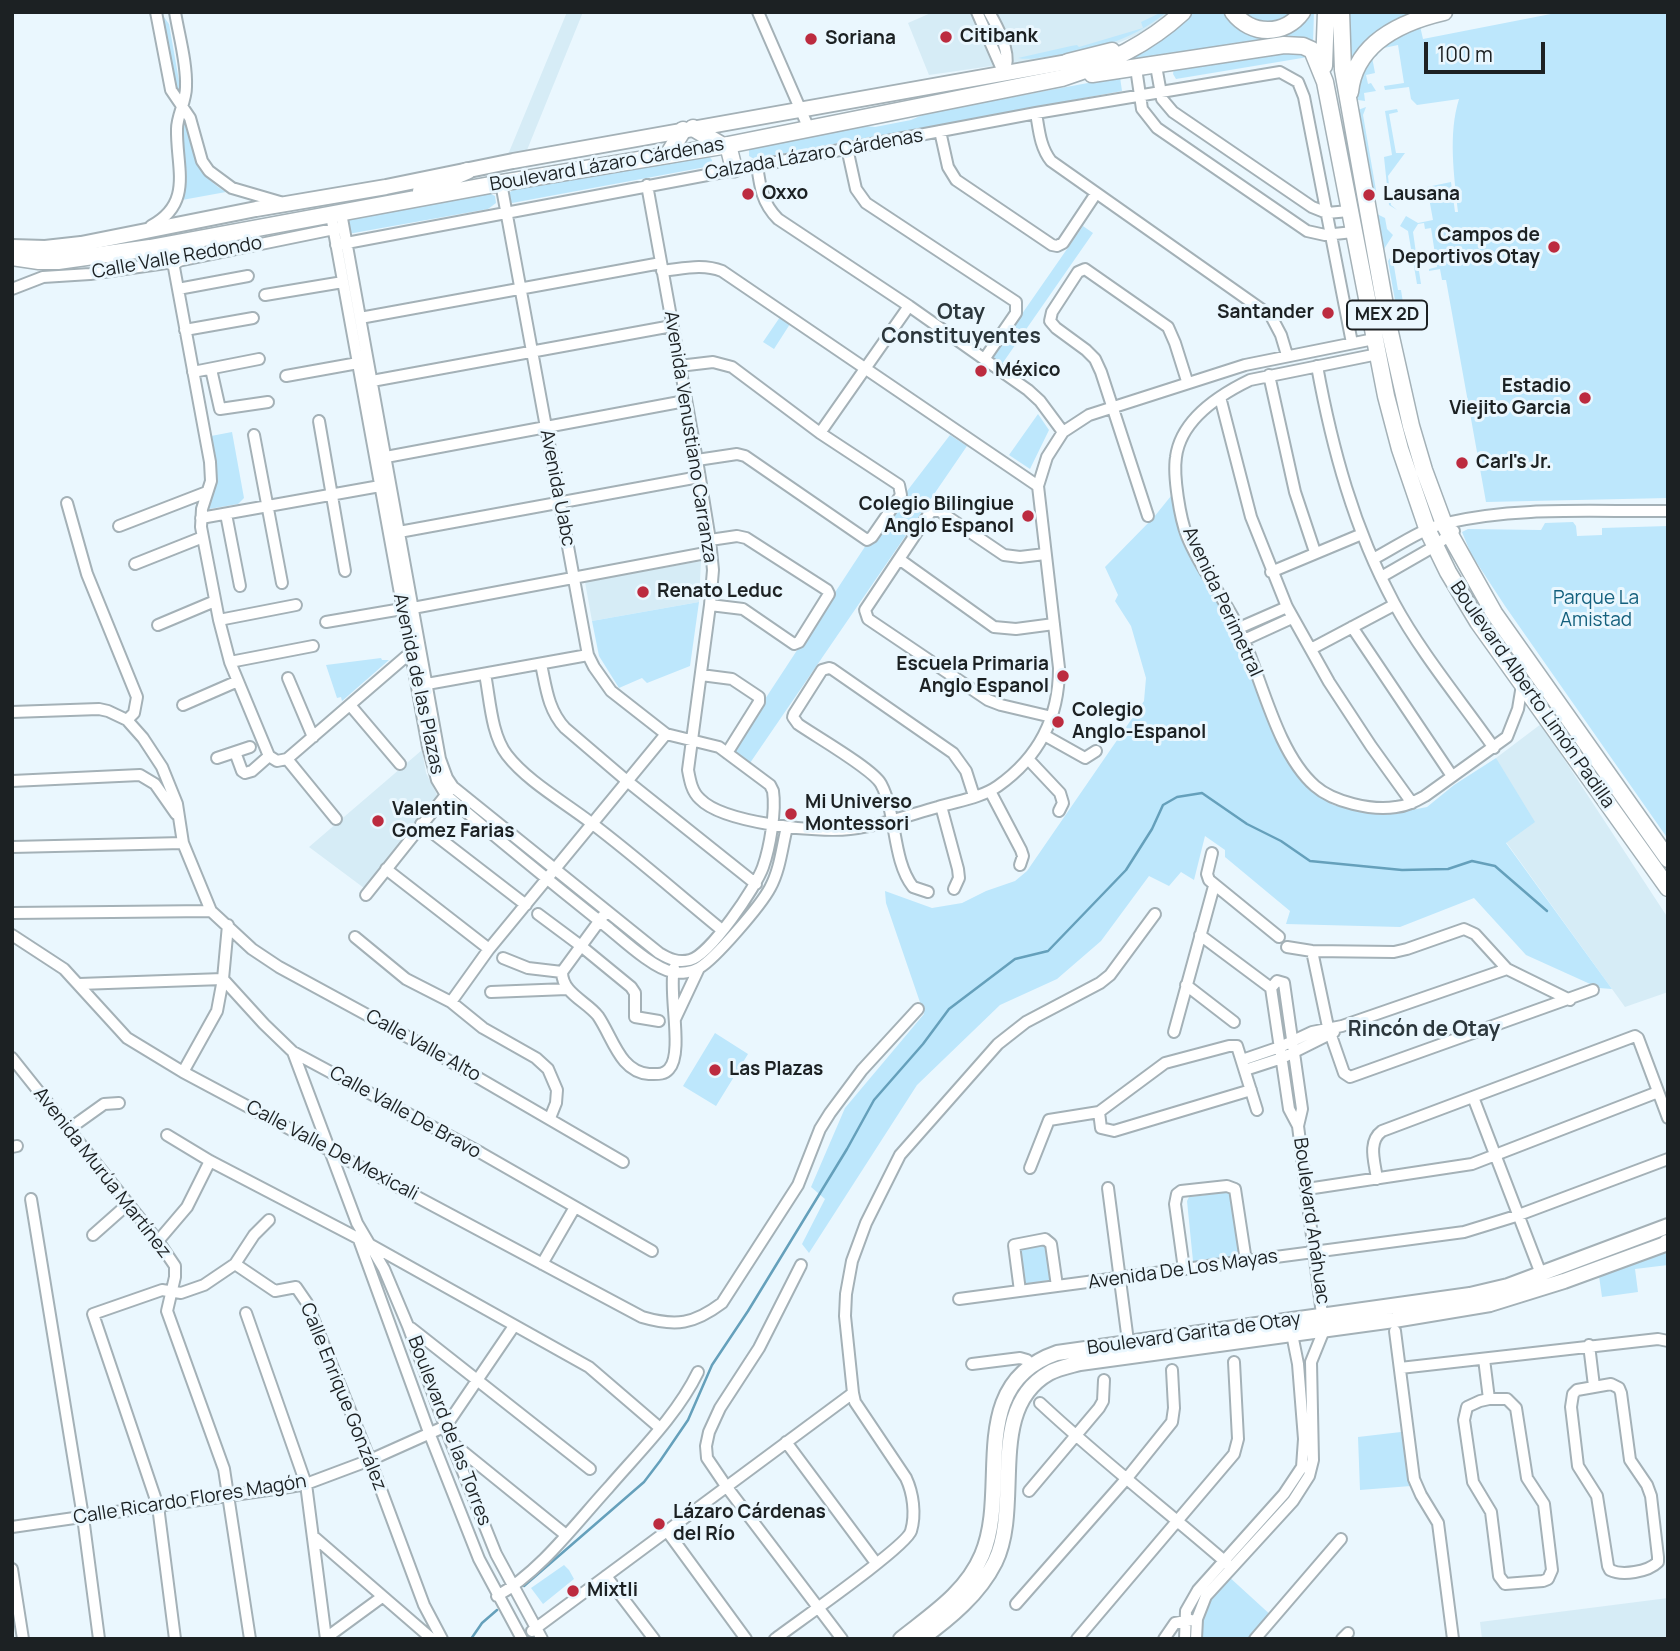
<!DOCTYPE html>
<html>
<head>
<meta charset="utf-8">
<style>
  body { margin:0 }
  #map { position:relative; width:1680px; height:1651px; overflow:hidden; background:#eaf7fe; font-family:Manrope,sans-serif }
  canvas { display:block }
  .frame { position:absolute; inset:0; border:14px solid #1c2123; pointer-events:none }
  .scale { position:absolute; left:1424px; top:42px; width:121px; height:32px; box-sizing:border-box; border:4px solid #1c2123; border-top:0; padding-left:9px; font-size:21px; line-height:24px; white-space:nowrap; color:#1c2123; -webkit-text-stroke:5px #eaf7fe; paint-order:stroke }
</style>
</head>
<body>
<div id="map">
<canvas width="1680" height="1651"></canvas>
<div class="frame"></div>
<div class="scale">100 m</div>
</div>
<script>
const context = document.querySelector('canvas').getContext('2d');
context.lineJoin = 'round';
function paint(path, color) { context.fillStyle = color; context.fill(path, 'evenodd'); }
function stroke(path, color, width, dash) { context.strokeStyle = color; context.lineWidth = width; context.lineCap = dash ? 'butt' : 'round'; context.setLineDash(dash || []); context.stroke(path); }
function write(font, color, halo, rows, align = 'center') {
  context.font = font + ' Manrope,sans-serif'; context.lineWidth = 6; context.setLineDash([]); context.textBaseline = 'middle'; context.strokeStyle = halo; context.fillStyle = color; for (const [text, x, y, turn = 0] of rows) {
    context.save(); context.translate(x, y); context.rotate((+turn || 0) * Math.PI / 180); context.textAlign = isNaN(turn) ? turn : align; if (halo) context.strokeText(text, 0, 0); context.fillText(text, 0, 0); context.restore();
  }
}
paint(new Path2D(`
  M567,12h16l-58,143 -18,2z
  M933,12h237l-28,21 -24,10 -36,10 -153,22 -21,-52z
  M701,561l-2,41 -107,19 -7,-39z
  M1541,724l127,194v74l-43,15 -119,-165 -10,-84z
  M422,750l4,23 11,22 -73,93 -55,-41z
  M1668,1598v41h-186l-2,-17z`), '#d6ecf6');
paint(new Path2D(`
  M1162,12h5c-39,31 -74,38 -122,45 -9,1 -17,3 -27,1l53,-12 6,-1 2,2 64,-19 -2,-6z
  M1192,12h35l21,20 66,-20 -1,32 -205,23 72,-43z
  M1238,12h56l-5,8 -26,6z
  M1348,12h79c-35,13 -59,17 -78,51z
  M1561,12h107v486l-182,4 -40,-222h-4l-2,-11 -11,2v-2l8,-2 -6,-39 -6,1 -1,-6 -6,1 -5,8 5,35h3v3l-2,1 2,13h-4l-9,-53 -8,-5 6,-10 12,7 15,-3 -6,-33 24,-5 4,30h3c-4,-37 -10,-78 1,-113l-42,6 -6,-6 -2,-12 -24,3 -1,-4 20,-3 -6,-38 -19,4 -2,7 -5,1 3,16 -9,2 2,9 3,-1 5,8 -12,2 1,8 -7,-1c-7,-18 8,-42 22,-54 10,-9 27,-14 40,-20l3,13z
  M161,13l8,11 12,68 -6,1z
  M1276,50l27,3 5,4 -132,22 -3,-5 1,-6z
  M1120,77l2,14 -364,67 -4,1 -5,-3v-6l7,-6 99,-19 20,2 36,-7 16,-7z
  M1366,107l-3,8 14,81 -3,4 -16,-90z
  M1397,109l1,3 -9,2 7,39h9l-17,23 3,29 6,5 -8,-5 -5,-48 8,-2 -7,-44z
  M183,122c6,6 6,12 8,21 4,23 15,37 35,49l-44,8c13,-33 -6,-52 1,-78z
  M708,155l4,5 -1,6 -199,37 -4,-4 2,-7 8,-5z
  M489,193l6,3 1,7 -8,6 -140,25 -3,-11 6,-4z
  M1377,214l8,4 2,11 6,6 -9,14z
  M1083,226l10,7 -91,131 -10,-7z
  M1390,258l3,2 5,30h3l3,19 -6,8 -10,-56z
  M780,317l10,7 -16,25 -11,-7z
  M1038,414l11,16 -19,39 -21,-14z
  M232,432l12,66 -6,6 -29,5 -1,-7 9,-21 -6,-45z
  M950,435l17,11 -217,317 -19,-12 137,-209z
  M1175,491l4,27 59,111 50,130 24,32 21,14 39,9h19l36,-7 27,-22 42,-27 39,64 -29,21 106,146 -13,-1 -73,-33 -52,-57 -74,29 -114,-3 4,-13 -65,-54v-7l-20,-14 -11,44 -13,-8 -12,14 -20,-10 -48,65 -44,38 -57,26 -83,80 -108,168 -7,-9 23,-45 -14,-12 34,-79 79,-94 -38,-111 -1,-12 47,17 30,-5 24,-12 29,-10 12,-10 117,-170 2,-23 -15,-52 -16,-25 3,-6 -13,-28 49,-50z
  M1573,522l3,4 1,10 25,-1v-7l66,-2v313l-163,-233 -34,-52 -9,-22 6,-3 73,1 4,-7z
  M699,602l-9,64 -43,17 -5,-5 -23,10 -20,-32 -7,-35z
  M381,658l1,2h7l-47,41 -1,-4 -4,1 -11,-33z
  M715,1033l33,21 -32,52 -33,-20z
  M1230,1192l4,4 7,59 -3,3 -42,6 -3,-3 -6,-60 2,-4z
  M1047,1245l4,35 -29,4 -5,-35z
  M1668,1251v14l-33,4 3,23 -36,5 -3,-21z
  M1401,1432l10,54 -51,4 -2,-53z
  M564,1565l5,5 5,9 -31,25 -12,-16z
  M1227,1575l47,43 -18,21h-60l5,-32z`), '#bde7fc');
stroke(new Path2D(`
  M524,1586l120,-104 16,-21 28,-41 24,-55 36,-54 99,-162 27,-49 49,-56 26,-35 66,-50 33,-8 78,-81 26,-41 11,-24 14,-8 25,-4 45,31 34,17 29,20 92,9 46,-1 24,-8 23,5 52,45
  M471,1639l11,-16 15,-13`), '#65a0bb', 2.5);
const minor = new Path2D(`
  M156,12l15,78 19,28 12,43 7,10 23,17 48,14
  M758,12l51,117
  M977,12l24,55
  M989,12c8,14 21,38 17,54
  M1156,66l6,33 11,13 139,95 15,6 22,-2
  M1136,68l6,41 15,19 150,103 18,4 28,-3
  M1036,113c3,17 4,34 15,48l220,155 10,19 6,20
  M940,131l8,36 8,13 96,65 5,1 6,-3 32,-48
  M847,148l9,41 10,14 150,99v11l-31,45
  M757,165c3,22 5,38 21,54l131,87 119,84 12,11 23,31
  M647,185l50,275 13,80 3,30 -3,35 -22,165c2,11 4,22 12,29 23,24 117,34 150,30 30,-3 59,-14 88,-22 19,-6 43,-9 60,-21 41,-29 61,-69 61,-118l-21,-182 9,-29 16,-25 26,-17 156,-50 129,-26
  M341,213l99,546 7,19 6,9 206,166c10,6 19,10 31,7 20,-5 66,-73 73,-93 7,-20 13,-56 10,-76l-3,-6 -51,-38 -53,-13 -55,-43 -17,-24 -6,-12 -87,-472
  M331,215l97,532 9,33 9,15c53,45 107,89 161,132 16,13 47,42 66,45 8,2 19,0 26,-4 16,-9 62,-63 71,-80 10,-18 12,-41 17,-61
  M151,226c43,-23 25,-59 26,-97 0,-14 9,-27 9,-42 1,-24 -7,-51 -11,-75
  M336,245l700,-132 244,-41 18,10 6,15 48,246
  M173,262l37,200 1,19 -9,28 -1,18 18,93 11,42 39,94 8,5 10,-2 123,-106
  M662,271c20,-2 40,-8 60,0l316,215
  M12,289l31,-12 47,-3 83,-12 166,-34
  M178,289l70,-13
  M265,295l78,-13
  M360,318l301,-55
  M185,330l68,-12
  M1378,354l-128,26c-31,15 -69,39 -74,77 -3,19 4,61 11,79 13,33 37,61 52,93 22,46 37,123 76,157 18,16 57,25 81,21 11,-1 20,-6 29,-11l82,-59 11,-28 4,-24
  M679,366l34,-4 19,5 88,66 79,52 2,10 -29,42 -5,3 -122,-84 -8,-2 -40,6
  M1317,366c15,82 37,163 77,237 27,50 67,98 100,145
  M211,369l9,40 48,-7
  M193,372l66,-13
  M1269,375l26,117 20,60
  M286,376l72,-13
  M372,381l300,-55
  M1220,397l31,120 36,90 42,75 42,64 41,57
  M319,421l26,150
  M820,433l89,-127
  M254,435l28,148
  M386,457l299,-56
  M67,503l20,71 50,123 -3,16 -7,7
  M226,514l14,72
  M1148,516l-47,-144 -6,-13 -9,-9 -30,-22 -6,-7 2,-9 26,-40 7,-3 83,58 7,16 12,38
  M201,518l179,-32
  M119,526l88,-34
  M399,532l300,-55
  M710,540l27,-4 9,2 81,52 2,4 -30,48 -5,2 -51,-35 -33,-4
  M1045,554l-25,3 -16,-2 -59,-40 -5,-4h-9l-66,99 3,9 120,81 13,5 51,12
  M899,559l95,68 22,2 38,-5
  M1373,559c23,-12 48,-30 73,-36 72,-17 149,-11 222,-12
  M135,564l68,-27
  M1271,572l91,-38
  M1381,577l54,-31 19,-15
  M413,608l298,-56
  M219,620l77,-15
  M326,622l76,-13
  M158,625l57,-24
  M1352,627l100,149
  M1239,628l48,-21
  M1244,640l48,-22
  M1311,649l83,-44
  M230,662l83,-16
  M541,664c5,23 7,46 24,64l62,53 129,103
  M485,674c5,25 6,60 22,81 20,26 57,47 83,67 45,34 88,72 132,108
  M701,675l31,4 27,18v5l-32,51
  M288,678l25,59
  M427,684l161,-29
  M183,705l55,-24
  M350,705l50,59
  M12,712l87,-3 9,2 19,9 16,18 19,29 15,37 6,39 28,68 41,38 27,18 136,74 208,121
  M1044,735l41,23 11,-7
  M235,752l7,19 3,2 7,-2 17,-15
  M217,758l33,-11
  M287,759l49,60
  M1028,759l32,34 3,10 -4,8
  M12,781l128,-6 15,9 21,30
  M990,791l31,59 2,6 -3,9
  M941,806l17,63 1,9 -5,11
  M421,824l105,81
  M12,847l171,-4
  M1212,853l-5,21 2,6 70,57
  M386,869l103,80
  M928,892l-15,-5c-21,-27 -16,-73 -32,-103 -8,-15 -66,-48 -83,-60l-5,-7 1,-3 28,-44 7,-2 3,1 121,84 13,18 8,25
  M366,895l83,-104
  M12,913l199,-2
  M538,914l43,32 50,41 4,6v24l24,4
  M12,935l52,34 63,69 56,34 459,245c34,10 52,7 80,-14l76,-118 22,-56 10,-16 32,-43 56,-61
  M1200,935l71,53
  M355,937l51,42 45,23 32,26 53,30 12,11 9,21 -1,13 -6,15
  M1287,947l25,4 82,1 13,-3 57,-20 11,5 32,35 63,31
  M1312,951l16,76 16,46 6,4 243,-87
  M503,958l25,10 34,4
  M562,972c0,21 24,29 36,44 15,22 22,56 51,58 8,0 15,1 20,-5 15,-16 -1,-77 5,-101
  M562,972l41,-56
  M223,979l41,45 29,28 188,101 171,98
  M79,984l144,-5
  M1186,985l48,37
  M1271,988l6,-7 7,2 18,126 -4,17
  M491,992l76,-3
  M451,1002l38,-53 177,-215
  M675,1019l24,-51
  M1174,1032l40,-146
  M293,1052l64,171 27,46 24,57 43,116 45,112 46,85
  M12,1058l146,183 17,25v11l-8,34 57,158 26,170
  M1242,1060l38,-13 32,-15 30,-6 165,-57
  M1245,1070l37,-12 52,-26
  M183,1072l34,-61 6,-32 5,-54
  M1473,1097l68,177
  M1099,1112l2,16 13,3 137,-41
  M69,1129l35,-25 15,-1
  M167,1135l43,26 161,84 218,122 71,61
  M12,1147l5,-1
  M1030,1168l19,-48 50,-8 66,-49 64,-17h8l20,64
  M1377,1179c-2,-16 -10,-37 5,-48l253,-95 3,2 30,80
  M1108,1188l21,161
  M1307,1189l165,-25 186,-72
  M31,1199l52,318 16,122
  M93,1235l35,-31
  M358,1237l72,198 49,124 43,80
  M158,1241l29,-34 23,-46
  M235,1264l19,-29 15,-15
  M542,1264l33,-57
  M801,1265l-42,83 -39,60 -11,24 -3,14 1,12 19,28 116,153
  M1184,1269l-9,-65 2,-10 4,-3 46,-5 8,3 11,72
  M1020,1291l-6,-46 31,-6 6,5 6,42
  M959,1299l505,-67 52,-16 152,-57
  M246,1313l60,171 20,155
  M411,1328l179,141
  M1395,1331l19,148 7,16 17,28 15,116
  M1589,1345l5,41
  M1484,1359l5,40
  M972,1364l48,-6 7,2 5,5
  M1400,1368l258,-29 10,2
  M1611,1384l8,4 2,5 9,67 17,25 4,11 7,61v5c-10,10 -36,14 -48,8l-2,-4 -11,-70 -19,-30 -7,-59 2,-13 4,-4z
  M1489,1399h18l9,9 11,70 17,26 8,66 -4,9 -5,2 -38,3 -6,-8 -8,-64 -18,-30 -9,-62 3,-13 13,-6z
  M1040,1403c61,57 127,108 189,162
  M451,1442l115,93
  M786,1442l90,121
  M1029,1491l70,-83 4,-7 1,-21
  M12,1527l277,-40 17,-3 64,-24 76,-34 68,-100
  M667,1531l79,108
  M313,1536l119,103
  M12,1569l11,70
  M606,1576l48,63
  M497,1596c43,-24 79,-73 112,-109 31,-36 68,-72 89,-115
  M1016,1604l111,-126 45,-56 2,-14 -2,-38
  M532,1631l321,-238
  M326,1638l56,-41
  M175,1639l-17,-133 -65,-192 69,-24 19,3 23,-8 31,-21 40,27 21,-4 11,16 63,157 54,145 18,34
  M775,1639c21,-16 131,-92 136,-108 5,-17 2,-38 -5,-53l-51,-76 -2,-9 -8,-77 1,-22 6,-33 14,-38 34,-68 98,-111 28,-22 74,-39 10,-8 45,-61
  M1077,1639l157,-185 4,-15 -4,-77
  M1164,1639l11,-16 16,-3
  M1185,1639l1,-28 12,-21 86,-96 18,-27 2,-28 -6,-75 -6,-30
  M1196,1639l1,-20 9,-23 87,-95 16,-25 4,-16 -2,-98 13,-32 -26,-204 -9,-17 -18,-121
  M1255,1639l86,-100
  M1342,1639l6,-6`);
const major = new Path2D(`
  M12,247l33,1 36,-4 175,-35 130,-22 127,-26 555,-99
  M901,1639c30,-24 65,-46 81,-84 29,-67 -18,-170 75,-202l413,-58 38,-9 160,-60
  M921,1639c29,-21 58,-45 74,-77 28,-58 -10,-153 54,-189 9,-5 20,-7 31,-10l314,-43 96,-16 74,-23 104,-38`);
const highway = new Path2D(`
  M1233,12c18,24 52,24 69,0
  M1341,12l2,58 46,258 22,98 13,44 20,54 50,89 174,246
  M1068,62l44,-11
  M1324,66l2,-54
  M1092,74l192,-29 19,1 9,4 13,32 61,314 14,53 28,82 20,41 30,50 190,266
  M1350,92c5,-49 51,-70 94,-80
  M693,128l30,18
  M728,145l6,24
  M668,155l15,-25
  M421,191l46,-20
  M144,252l12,1 17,9 24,-19
  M12,257l27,4h19l92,-13 351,-65 227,-38 334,-67c46,-15 85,-33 121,-66
  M1667,1243h1`);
stroke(minor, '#a4b1b7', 14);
stroke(major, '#a4b1b7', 18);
stroke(highway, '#a4b1b7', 19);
stroke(minor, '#fff', 10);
stroke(major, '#fff', 14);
stroke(highway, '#fff', 16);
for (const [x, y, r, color] of [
  [946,37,7,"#bc2b3f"],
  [811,39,7,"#bc2b3f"],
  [748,194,7,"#bc2b3f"],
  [1369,195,7,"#bc2b3f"],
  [1554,247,7,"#bc2b3f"],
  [1328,313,7,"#bc2b3f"],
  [981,371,7,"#bc2b3f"],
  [1585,398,7,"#bc2b3f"],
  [1462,463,7,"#bc2b3f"],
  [1028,516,7,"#bc2b3f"],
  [643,592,7,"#bc2b3f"],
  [1063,676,7,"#bc2b3f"],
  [1058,722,7,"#bc2b3f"],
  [791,814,7,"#bc2b3f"],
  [378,821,7,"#bc2b3f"],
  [715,1070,7,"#bc2b3f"],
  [659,1524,7,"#bc2b3f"],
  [573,1591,7,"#bc2b3f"]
]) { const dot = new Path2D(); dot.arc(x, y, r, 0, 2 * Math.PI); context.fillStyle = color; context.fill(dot); stroke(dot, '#eaf7fe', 2.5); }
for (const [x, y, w] of [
  [1387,315,80]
]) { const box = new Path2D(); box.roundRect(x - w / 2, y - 14.5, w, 29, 5); context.fillStyle = '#eaf7fe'; context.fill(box); stroke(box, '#1c2123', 2); }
write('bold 18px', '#1c2123', null, [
  ["MEX 2D",1387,315]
]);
write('bold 19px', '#1c2123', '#eaf7fe', [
  ["Citibank",960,37],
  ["Soriana",825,39],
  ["Oxxo",762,194],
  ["Lausana",1383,195],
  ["Campos de",1540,236,"right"],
  ["Deportivos Otay",1540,258,"right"],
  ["Santander",1314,313,"right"],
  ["México",995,371],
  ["Estadio",1571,387,"right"],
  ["Viejito Garcia",1571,409,"right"],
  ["Carl's Jr.",1476,463],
  ["Colegio Bilingiue",1014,505,"right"],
  ["Anglo Espanol",1014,527,"right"],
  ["Renato Leduc",657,592],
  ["Escuela Primaria",1049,665,"right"],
  ["Anglo Espanol",1049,687,"right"],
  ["Colegio",1072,711],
  ["Anglo-Espanol",1072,733],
  ["Mi Universo",805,803],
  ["Montessori",805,825],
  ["Valentin",392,810],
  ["Gomez Farias",392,832],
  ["Las Plazas",729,1070],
  ["Lázaro Cárdenas",673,1513],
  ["del Río",673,1535],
  ["Mixtli",587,1591]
], 'left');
write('19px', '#1c2123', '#eaf7fe', [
  ["Calzada Lázaro Cárdenas",814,155,-10],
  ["Boulevard Lázaro Cárdenas",607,165,-10],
  ["Calle Valle Redondo",177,258,-10],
  ["Avenida Venustiano Carranza",690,437,81],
  ["Avenida Uabc",557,488,79],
  ["Avenida Perimetral",1222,602,65],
  ["Avenida de las Plazas",418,684,78],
  ["Boulevard Alberto Limón Padilla",1532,695,55],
  ["Calle Valle Alto",423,1046,29],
  ["Calle Valle De Bravo",405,1113,29],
  ["Calle Valle De Mexicali",332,1151,28],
  ["Avenida Murúa Martínez",102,1173,52],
  ["Boulevard Anáhuac",1311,1221,82],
  ["Avenida De Los Mayas",1183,1270,-8],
  ["Boulevard Garita de Otay",1194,1334,-8],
  ["Calle Enrique González",343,1397,68],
  ["Boulevard de las Torres",449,1431,69],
  ["Calle Ricardo Flores Magón",190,1500,-9]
]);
write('19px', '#14607d', '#eaf7fe', [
  ["Parque La",1596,599],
  ["Amistad",1596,621]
]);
write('bold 21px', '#2c373c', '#eaf7fe', [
  ["Otay",961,313],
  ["Constituyentes",961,337],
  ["Rincón de Otay",1424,1030]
]);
</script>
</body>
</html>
